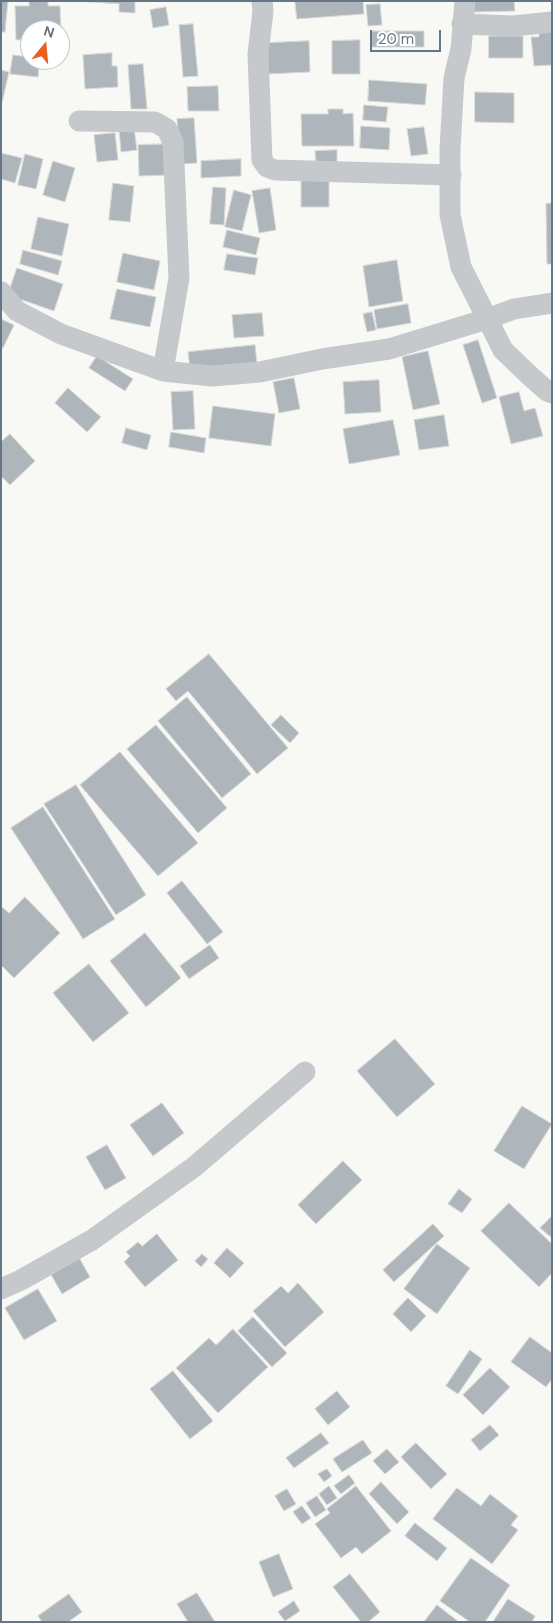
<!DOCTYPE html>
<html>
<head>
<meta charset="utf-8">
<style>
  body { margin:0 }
  #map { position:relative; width:553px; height:1623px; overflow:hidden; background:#f8f8f5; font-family:"DM Sans",sans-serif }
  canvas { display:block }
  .frame { position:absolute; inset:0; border:2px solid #657687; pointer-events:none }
  .north { position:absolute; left:20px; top:20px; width:50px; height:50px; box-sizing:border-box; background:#fff; border:1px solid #c1c8cf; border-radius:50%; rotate:17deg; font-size:14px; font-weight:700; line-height:20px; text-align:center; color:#657687 }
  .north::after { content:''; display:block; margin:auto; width:18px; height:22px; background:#ec5f20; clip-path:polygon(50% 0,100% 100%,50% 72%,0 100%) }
  .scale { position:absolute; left:370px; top:30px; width:71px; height:22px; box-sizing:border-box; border:2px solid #657687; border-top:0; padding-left:6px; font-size:15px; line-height:18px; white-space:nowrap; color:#657687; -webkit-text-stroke:4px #fff; paint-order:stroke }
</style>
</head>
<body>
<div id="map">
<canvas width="553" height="1623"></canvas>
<div class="frame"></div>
<div class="north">N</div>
<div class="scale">20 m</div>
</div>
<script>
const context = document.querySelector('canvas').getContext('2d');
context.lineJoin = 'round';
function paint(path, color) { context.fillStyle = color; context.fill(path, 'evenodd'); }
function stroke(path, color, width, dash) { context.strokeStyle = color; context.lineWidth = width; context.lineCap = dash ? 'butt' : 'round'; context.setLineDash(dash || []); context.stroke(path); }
const building = new Path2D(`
  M1,1h7l-3,31h-4z
  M29,1h19v5h12l1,33 -1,-9h-30v9l-14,1 -1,-34h14z
  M72,1h63v12l-16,-1v-8z
  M295,1h68l1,13 -67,5z
  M471,1h43l1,10 -43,1z
  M380,4l2,21 -14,1 -2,-21z
  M166,7l3,18 -16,3 -3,-18z
  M193,24l5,52 -15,1 -4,-52z
  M552,29v36l-18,1 -3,-29h8v-7z
  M372,31h52v16h-52z
  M489,36h34v22h-34z
  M360,40v34h-28v-33z
  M309,41l1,31 -43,2 -1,-31z
  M112,53v13h5l1,21 -33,2 -2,-34z
  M13,55l17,2v3h10l-2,17 -28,-3z
  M143,64l4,45h-16l-3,-44z
  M1,70l8,2 -7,31h-1z
  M369,80l58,4 -2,21 -57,-4z
  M218,86l1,25h-31l-1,-24z
  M475,92l39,1v30l-39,-1z
  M364,105l24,2 -2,15 -23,-2z
  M328,109h15v5l10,-1 1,33h-52l-1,-32h27z
  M194,118l3,45 -17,1 -3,-45z
  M361,126l29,2 -1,22 -29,-2z
  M424,127l4,27 -17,2 -4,-27z
  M134,128l3,22 -16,2 -2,-23z
  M115,133l3,27 -21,2 -3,-27z
  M168,144l1,31 -30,1 -1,-31z
  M337,150v14l-21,1 -1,-14z
  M1,153l21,5 -7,25 -14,-4z
  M25,154l18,5 -7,30 -18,-4z
  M241,159v17l-40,2v-17z
  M53,161l22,7 -10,34 -22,-7z
  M329,180v27h-28v-26z
  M113,183l21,3 -4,36 -21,-2z
  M213,187l13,1 -2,37 -14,-1z
  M270,188l6,42 -17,3 -7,-42z
  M234,190l17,5 -9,36 -17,-4z
  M552,203v61h-5l-1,-60z
  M38,217l31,7 -7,32 -31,-7z
  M227,230l33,8 -4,17 -33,-8z
  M23,250l39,11 -4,14 -38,-11z
  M123,253l37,8 -6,29 -37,-8z
  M227,254l31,4 -3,17 -31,-5z
  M397,260l6,41 -34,6 -6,-41z
  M17,268l46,16 -9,27 -46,-16z
  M117,289l39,8 -6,30 -40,-8z
  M408,304l3,19 -34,6 -3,-19z
  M372,312l4,18 -9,2 -4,-18z
  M262,313l2,23 -30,2 -2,-23z
  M1,319l13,6 -11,23 -2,-1z
  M478,340l19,58 -15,5 -19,-58z
  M255,345l2,18 -67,7 -2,-18z
  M428,351l12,53 -27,6 -11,-53z
  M97,356l36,23 -8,12 -36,-23z
  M294,378l6,31 -21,4 -6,-31z
  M379,380l2,32 -36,2 -2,-32z
  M68,388l33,29 -14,15 -32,-29z
  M193,391l2,38 -22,1 -2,-38z
  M519,392l5,19 11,-3 8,28 -32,8 -12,-47z
  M213,406l62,8 -4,32 -62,-8z
  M444,415l5,31 -30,4 -5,-30z
  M393,420l7,35 -51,9 -6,-35z
  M126,428l25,7 -4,15 -25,-7z
  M171,432l35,6 -2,15 -35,-6z
  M10,434l25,27 -25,24 -9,-9v-34z
  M209,654l79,94 -31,26 -69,-83 -12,10 -10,-12z
  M187,697l64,77 -29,24 -64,-77z
  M281,715l18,18 -9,10 -19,-18z
  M156,725l71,83 -29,25 -71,-84z
  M120,752l78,91 -40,33 -78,-91z
  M76,785l70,110 -30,20 -72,-111z
  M43,807l72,112 -32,20 -72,-111z
  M182,881l41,51 -16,12 -40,-51z
  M25,897l35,36 -46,45 -13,-13v-59l8,7z
  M145,933l36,45 -35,29 -36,-46z
  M210,945l9,13 -30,21 -9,-13z
  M89,964l40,49 -36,29 -40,-49z
  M395,1039l40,45 -38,33 -40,-46z
  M162,1103l22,30 -31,23 -23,-31z
  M522,1106l30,18 -28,45 -30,-18z
  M107,1145l19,33 -21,12 -19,-33z
  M343,1161l19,19 -46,44 -18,-19z
  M459,1189l13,10 -10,14 -14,-9z
  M509,1203l43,41v29l-13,14 -58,-56z
  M552,1216v22l-12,-10z
  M433,1224l11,12 -50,46 -11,-12z
  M157,1234l21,26 -33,27 -21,-25 6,-6 -4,-4 12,-10 4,4z
  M437,1244l33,24 -33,46 -33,-25z
  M227,1248l17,15 -14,15 -16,-15z
  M77,1254l13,23 -28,17 -13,-23z
  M202,1254l6,5 -7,8 -6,-6z
  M298,1283l26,29 -39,35 -32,-36 28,-25 7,7z
  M38,1289l19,32 -33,19 -19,-32z
  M408,1298l18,18 -15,16 -18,-18z
  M253,1317l34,36 -15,14 -34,-36z
  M233,1329l35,38 -50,46 -42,-45 33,-30 7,7z
  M530,1337l22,16v26l-6,8 -35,-25z
  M470,1350l12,9 -24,35 -12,-8z
  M490,1368l20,19 -27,28 -20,-20z
  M173,1371l40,50 -23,18 -40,-50z
  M337,1391l13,16 -22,18 -13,-16z
  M490,1425l9,10 -19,16 -9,-11z
  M321,1433l8,10 -35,25 -8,-10z
  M363,1440l9,13 -30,19 -9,-13z
  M416,1443l31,31 -16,15 -30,-32z
  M387,1449l12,13 -14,12 -12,-13z
  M327,1469l5,7 -8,6 -6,-8z
  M349,1475l6,8 -14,11 -7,-8z
  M381,1482l28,30 -12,12 -28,-30z
  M329,1486l8,12 -10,7 -8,-11z
  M356,1486l35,45 -29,23 -6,-7 -15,11 -26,-34 15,-11 -3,-4z
  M457,1488l24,18 9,-12 28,22 -7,9 7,5 -26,34 -59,-45z
  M287,1489l9,15 -12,7 -9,-15z
  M317,1496l9,14 -11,7 -9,-14z
  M302,1506l9,12 -9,6 -9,-12z
  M415,1523l32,25 -10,13 -32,-25z
  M279,1554l14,35 -20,8 -14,-35z
  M471,1558l39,27 -25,37h-15l-30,-21z
  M350,1574l30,38 -12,10h-7l-28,-35z
  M197,1593l18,29h-27l-11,-18z
  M69,1594l13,18 -14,10h-26l-4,-6z
  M508,1599l27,17 -3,6h-39z
  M294,1601l6,10 -15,10 -7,-9z
  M437,1605l22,17h-35z`);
paint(building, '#aeb6bc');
stroke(building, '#d9d9d7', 1);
stroke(new Path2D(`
  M262,1l1,10 -5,43 4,106 5,7 8,3 176,5
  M465,1l-4,48 -7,29 -4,71v66l11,52 42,83 26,25 18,16 5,2
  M462,24l51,2 39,-4
  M79,121l76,1 12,7 6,13 6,136 -16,93
  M1,292l16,19 44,23 102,37 49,5 48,-4 62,-13 67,-10 98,-30 27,-10 38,-6
  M1,1289l20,-9 71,-40 102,-73 111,-95`), '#c5c9cc', 21);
</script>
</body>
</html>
